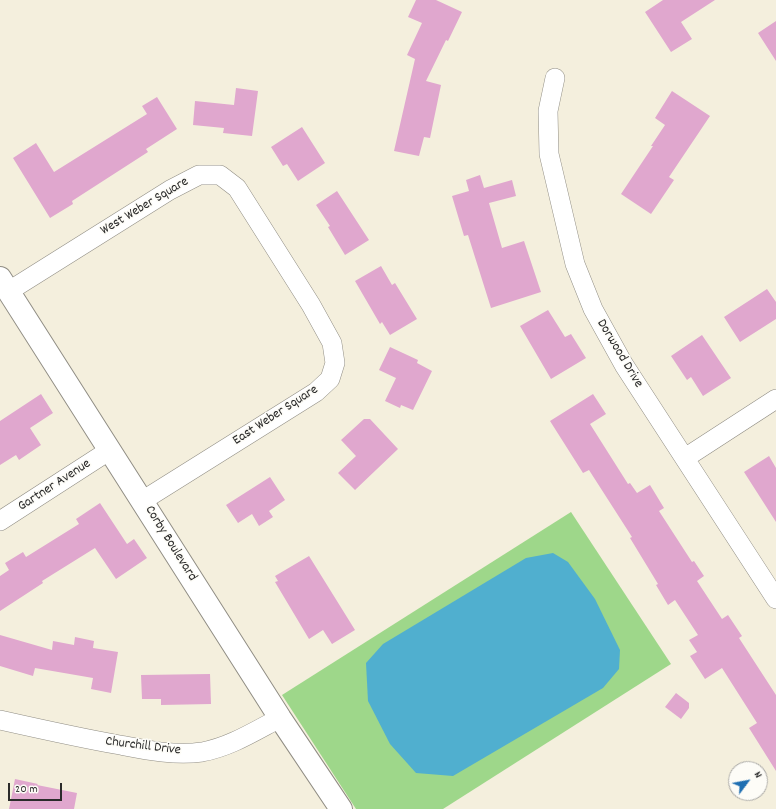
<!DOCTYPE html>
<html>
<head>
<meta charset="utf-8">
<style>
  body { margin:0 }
  #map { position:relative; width:776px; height:809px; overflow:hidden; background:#f4efdd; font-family:Dekko,sans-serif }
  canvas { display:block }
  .north { position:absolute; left:728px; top:761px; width:40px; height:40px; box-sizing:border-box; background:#fdfcf7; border:1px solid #a9a8a5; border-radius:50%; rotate:58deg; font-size:11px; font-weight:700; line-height:16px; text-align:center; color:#2b2b2b }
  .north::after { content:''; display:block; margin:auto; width:14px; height:18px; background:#1f6fb2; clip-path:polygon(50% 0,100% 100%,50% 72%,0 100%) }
  .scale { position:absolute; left:8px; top:783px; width:54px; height:18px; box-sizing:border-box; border:2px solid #2b2b2b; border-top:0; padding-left:5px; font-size:12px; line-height:14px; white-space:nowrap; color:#2b2b2b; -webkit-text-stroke:3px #fdfcf7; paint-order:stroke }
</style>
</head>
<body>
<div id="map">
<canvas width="776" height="809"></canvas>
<div class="north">N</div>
<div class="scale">20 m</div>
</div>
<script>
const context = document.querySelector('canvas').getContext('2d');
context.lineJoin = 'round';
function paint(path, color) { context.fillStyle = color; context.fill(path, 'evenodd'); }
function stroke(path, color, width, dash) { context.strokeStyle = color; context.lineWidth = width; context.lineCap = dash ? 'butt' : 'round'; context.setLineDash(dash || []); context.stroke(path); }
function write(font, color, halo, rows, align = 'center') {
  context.font = font + ' Dekko,sans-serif'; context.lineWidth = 3; context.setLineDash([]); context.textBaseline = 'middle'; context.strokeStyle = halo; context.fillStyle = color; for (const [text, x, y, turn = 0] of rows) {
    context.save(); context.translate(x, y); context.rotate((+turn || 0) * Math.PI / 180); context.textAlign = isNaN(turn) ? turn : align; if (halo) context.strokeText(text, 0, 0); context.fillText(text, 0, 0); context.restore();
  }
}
paint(new Path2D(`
  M571,512l100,152 -228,145h-87l-74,-114z`), '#9ed78a');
paint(new Path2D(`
  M553,553l15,9 27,37 25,51 -1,19 -16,19 -150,88 -37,-3 -26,-29 -22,-43 -2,-38 17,-19 143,-86z`), '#50afcf');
paint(new Path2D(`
  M416,0h20l26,12 -14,29 -2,-1 -20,41 15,4 -11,53 -6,-1 -5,19 -25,-5 21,-92 -8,-4 15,-32 -14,-6z
  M663,0h52l-34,22 11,17 -21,13 -26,-40z
  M776,21v40l-18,-28z
  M236,88l22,3 -6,45 -29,-3 1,-5 -31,-3 2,-24 39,4z
  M672,91l38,25 -41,61 5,3 -23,34 -30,-20 32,-48h-2l14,-21 -10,-7z
  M157,97l20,32 -31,20 2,3 -76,49 1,3 -23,14 -37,-60 23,-15 18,29 93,-58 -5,-8z
  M302,127l23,36 -27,18 -11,-17 -4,2 -12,-19z
  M480,175l4,13 28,-8 4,16 -27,7 13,45 22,-7 17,51 -50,16 -23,-73 -4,1 -12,-40 17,-5 -3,-11z
  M337,191l32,49 -24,15 -17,-28 2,-1 -14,-21z
  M381,266l11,19 3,-2 22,36 -27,16 -8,-13 -2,2 -25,-43z
  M767,289l9,13v17l-36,23 -16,-25z
  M548,310l17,27 6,-3 15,24 -35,21 -31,-53z
  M702,335l29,43 -28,18 -12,-19 -4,3 -16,-24z
  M390,347l28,13 -1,3 15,8 -19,39 -12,-5 -1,3 -15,-7 11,-23 -17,-8z
  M41,394l12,19 -23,15 11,17 -22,15 -3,-5 -16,10v-44z
  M593,394l13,20 -16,10 38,60 2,-1 7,10 13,-8 14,23 -5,3 33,51 2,-1 10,15 -7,5 25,38 6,-4 14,21 -3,2 37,57v76l-27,-43 8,-5 -35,-55 -17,11 -15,-23 7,-4 -8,-12 9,-5 -23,-35 -7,5 -12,-20 2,-1 -28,-46 2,-1 -43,-67 -6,3 -33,-52z
  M364,419h6l28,30 -43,41 -17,-17 18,-17 -15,-16z
  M769,456l7,12v54l-32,-50z
  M270,477l15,23 -16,11 4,6 -14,9 -7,-12 -14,9 -12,-18z
  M100,503l27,41 7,-5 13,19 -31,21 -21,-31 -53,33 1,2 -43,28v-35l9,-6 -4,-7 18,-11 3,5 53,-33 -3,-5z
  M309,556l46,74 -23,14 -9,-14 -14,9 -34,-57 3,-1 -3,-5z
  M0,635l52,15 1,-9 21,4 1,-8 19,4 -1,7 25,4 -7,41 -20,-4 2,-11 -58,-10 -2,8 -33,-10z
  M210,674l1,30 -50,1v-6h-19l-1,-24z
  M676,693l13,10v5l-8,11 -16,-12z
  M15,779l23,5 -1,1 40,8 -3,16h-65z`), '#e0a7ce');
const street = new Path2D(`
  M555,78l-7,33 1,43 26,110 18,45 31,56 152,234
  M9,291l161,-101 29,-15h21l17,13 74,117 21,38 3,20 -5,16 -14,13 -174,109
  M685,458l91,-59
  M0,521l110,-71
  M0,720c40,9 80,18 120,25 26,5 55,11 82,7 28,-5 53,-21 78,-34`);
const secondary = new Path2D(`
  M0,278l280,440 61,91`);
stroke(street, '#908d84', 20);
stroke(secondary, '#908d84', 24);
stroke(street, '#fff', 19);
stroke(secondary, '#fff', 22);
write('14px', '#2b2b2b', '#fdfcf7', [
  ["West Weber Square",145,207,-31],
  ["Dorwood Drive",619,354,59],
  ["East Weber Square",276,416,-33],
  ["Gartner Avenue",55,486,-33],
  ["Corby Boulevard",170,544,58],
  ["Churchill Drive",143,747,7]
]);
</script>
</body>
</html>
